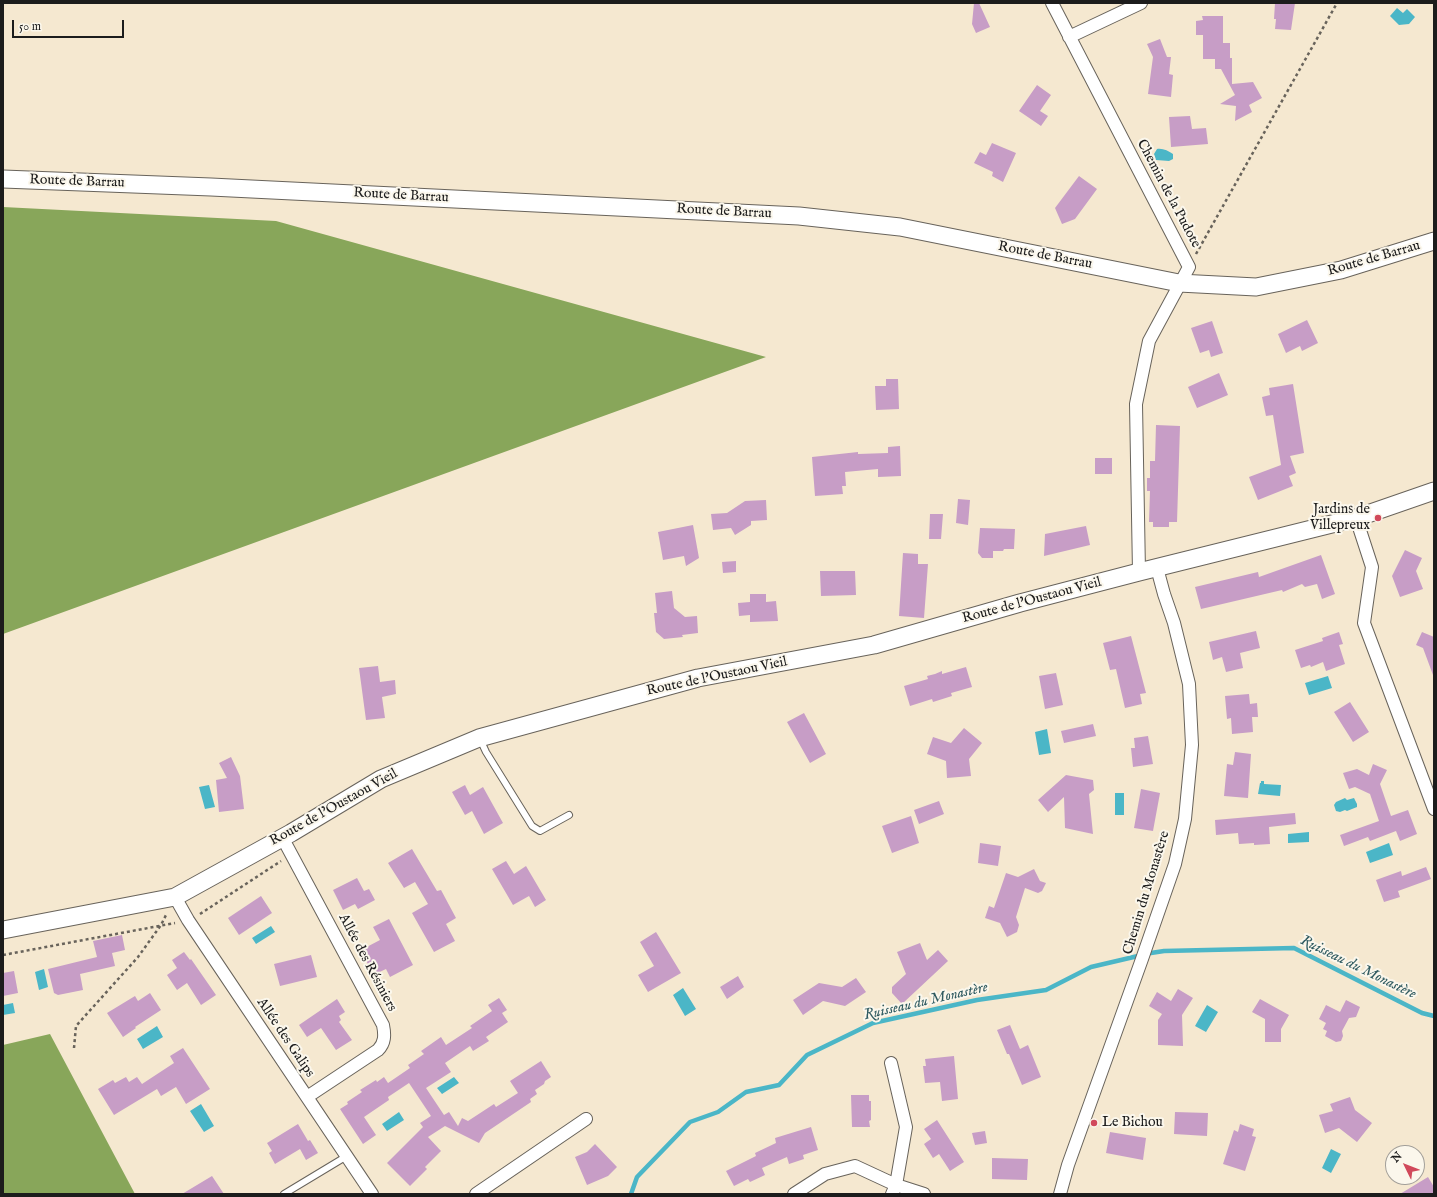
<!DOCTYPE html>
<html>
<head>
<meta charset="utf-8">
<style>
  body { margin:0 }
  #map { position:relative; width:1437px; height:1197px; overflow:hidden; background:#f5e8d0; font-family:"IM FELL English",serif }
  canvas { display:block }
  .frame { position:absolute; inset:0; border:4px solid #1c1c1c; pointer-events:none }
  .north { position:absolute; left:1385px; top:1145px; width:40px; height:40px; box-sizing:border-box; background:#fbf7ec; border:1px solid #a29f99; border-radius:50%; rotate:313deg; font-size:11px; font-weight:700; line-height:16px; text-align:center; color:#1c1c1c }
  .north::after { content:''; display:block; margin:auto; width:14px; height:18px; background:#d1495b; clip-path:polygon(50% 0,100% 100%,50% 72%,0 100%) }
  .scale { position:absolute; left:12px; top:20px; width:112px; height:18px; box-sizing:border-box; border:2px solid #1c1c1c; border-top:0; padding-left:5px; font-size:12px; line-height:14px; white-space:nowrap; color:#1c1c1c; -webkit-text-stroke:3px #fbf7ec; paint-order:stroke }
</style>
</head>
<body>
<div id="map">
<canvas width="1437" height="1197"></canvas>
<div class="frame"></div>
<div class="north">N</div>
<div class="scale">50 m</div>
</div>
<script>
const context = document.querySelector('canvas').getContext('2d');
context.lineJoin = 'round';
function paint(path, color) { context.fillStyle = color; context.fill(path, 'evenodd'); }
function stroke(path, color, width, dash) { context.strokeStyle = color; context.lineWidth = width; context.lineCap = dash ? 'butt' : 'round'; context.setLineDash(dash || []); context.stroke(path); }
function write(font, color, halo, rows, align = 'center') {
  context.font = font + ' "IM FELL English",serif'; context.lineWidth = 4; context.setLineDash([]); context.textBaseline = 'middle'; context.strokeStyle = halo; context.fillStyle = color; for (const [text, x, y, turn = 0] of rows) {
    context.save(); context.translate(x, y); context.rotate((+turn || 0) * Math.PI / 180); context.textAlign = isNaN(turn) ? turn : align; if (halo) context.strokeText(text, 0, 0); context.fillText(text, 0, 0); context.restore();
  }
}
paint(new Path2D(`
  M3,207l273,14 490,136 -763,277z
  M50,1034l85,160h-132v-149z`), '#88a65a');
paint(new Path2D(`
  M1397,8l6,5 4,-4 8,8 -6,7 -10,1 -9,-9z
  M1157,149c6,-1 11,2 16,5v5l-4,2 -13,-1 -2,-6z
  M1328,676l4,12 -23,7 -4,-12z
  M1047,729l4,24 -12,2 -4,-23z
  M1261,781h3v3l17,1 -1,11 -22,-2 2,-11h1z
  M209,785l6,22 -10,2 -6,-22z
  M1115,793h9v22h-9z
  M1345,798l2,2 7,-2 3,6v3l-10,4 -2,-1 -5,2 -4,-1 -2,-6 2,-3z
  M1309,832v10l-21,1v-9z
  M1389,843l4,12 -23,8 -4,-11z
  M271,926l4,6 -19,12 -4,-6z
  M44,969l4,18 -9,3 -4,-18z
  M683,988l13,21 -11,7 -12,-21z
  M13,1003l2,10 -12,2v-10z
  M1207,1005l11,7 -12,20 -11,-6z
  M157,1026l6,11 -20,12 -6,-10z
  M454,1077l5,6 -17,11 -5,-6z
  M201,1104l13,22 -10,6 -14,-21z
  M399,1112l5,8 -17,11 -5,-7z
  M1331,1149l10,5 -10,19 -9,-5z`), '#4bb6c7');
stroke(new Path2D(`
  M1151,953l13,-2 130,-3 128,65 12,3
  M631,1194l6,-17 53,-55 28,-10 28,-20 33,-7 28,-30 66,-32 104,-23 69,-10 45,-23 47,-11`), '#4bb6c7', 4.5);
paint(new Path2D(`
  M974,3h5l11,24 -14,6 -4,-9z
  M1275,3h20l-4,27 -16,-1 1,-10h-2z
  M1202,16h21v27h7v15h2v26l21,-2 9,16 -13,7 3,7 -17,9 1,-15 -16,-2 15,-9 -14,-26h-6v-10h-12v-24h-7v-14l7,-1z
  M1160,39l7,18h4l-2,17 4,1 -2,22 -23,-3 5,-37 -6,-13z
  M1037,85l14,10 -11,16 8,5 -7,10 -22,-15z
  M1190,116l2,13 14,-1 2,16 -37,3 -2,-30z
  M992,143l24,10 -13,29 -11,-6 1,-4 -19,-9 6,-11 6,3z
  M1079,176l18,13 -22,30 -13,5 -7,-16z
  M1307,320l11,23 -16,8 -2,-5 -14,7 -8,-19z
  M1212,321l11,32 -12,4 -2,-7 -9,3 -9,-25z
  M1219,373l9,22 -31,13 -9,-21z
  M886,379h12l1,30 -23,1 -1,-24h11z
  M1293,384l11,69 -14,3 6,17 -7,3 4,10 -35,14 -9,-23 32,-12 -8,-50 -7,1 -4,-19 8,-2 -1,-7z
  M1156,425l24,1 -3,96h-8v5h-16v-5h-4l1,-31h-3v-13h3v-17h5z
  M900,446l1,30 -23,1v-8l-33,3 1,14h-4l1,8 -28,2 -3,-39 46,-5v2l30,-1v-6z
  M1095,458h17v16h-17z
  M958,499l12,1 -2,25 -12,-2z
  M766,500l1,20 -16,1v4l-16,10 -4,-7 -18,2 -2,-16 16,-1 18,-12z
  M930,514h13l-2,25h-12z
  M693,525l6,33 -13,8 -2,-10 -21,4 -5,-28z
  M1086,526l4,19 -46,11 1,-22z
  M980,528l35,1 -1,20h-10l-1,2h-10v7h-11l-4,-5z
  M1405,550l17,8 -6,13 7,18 -23,8 -8,-21z
  M903,553l15,1v10h10l-4,54 -25,-2z
  M1321,555l14,39 -13,5 -5,-15 -12,3 -3,-3 -19,8 -1,-2 -81,19 -6,-22 63,-15 1,5z
  M736,561v11l-13,1 -1,-11z
  M820,571h35l1,24 -35,1z
  M672,591l2,17 11,9 12,-1 1,17 -16,2 1,2 -19,2 -8,-7 -2,-19h3l-2,-20z
  M750,594h16v8l10,-1 2,20 -28,1v-7l-11,1 -1,-13 12,-1z
  M1256,631l4,17 -20,5 3,15 -17,4 -4,-15 -9,3 -4,-18z
  M1339,632l4,12 -4,1 6,19 -19,7 -3,-9 -12,5 -1,-2 -9,3 -6,-18 28,-9 -1,-3z
  M1422,632l12,5v38h-1l-10,-27 -7,-3z
  M1131,636l15,57 -6,1 2,10 -17,4 -9,-39 -6,1 -7,-27z
  M378,666l2,16 15,-2 1,14 -14,3 3,21 -19,2 -7,-52z
  M966,667l6,20 -21,6 1,3 -19,6 -1,-3 -22,7 -6,-20 24,-7 -1,-3 8,-2 7,-3v3z
  M1056,673l7,32 -18,4 -6,-33z
  M1249,694l1,10 7,-1 1,14h-6l1,15 -21,2 -1,-16 -4,1 -2,-23z
  M1350,702l19,30 -16,10 -19,-30z
  M804,713l22,41 -16,9 -23,-41z
  M1093,724l3,12 -32,7 -3,-12z
  M964,728l18,15 -13,16 2,17 -24,2 -1,-17 -19,-7 6,-17 18,6z
  M1148,736l5,28 -20,3 -2,-19h4l-1,-10z
  M1235,752l16,2 -3,44 -24,-2 3,-32 6,1z
  M231,757l9,19 4,33 -25,3 -3,-32 11,-2 -8,-15z
  M1373,764l14,6 -7,14 11,32 17,-6 9,24 -17,7 -4,-10 -26,10 -2,-4 -24,9 -4,-11 39,-14 -9,-27 -15,-7 -6,2 -6,-16 14,-4 12,6z
  M1066,775l27,5 1,10 -5,4 4,40 -28,-6 -1,-31 -16,15 -10,-12z
  M465,785l5,10 13,-8 20,36 -19,11 -12,-23 -7,4 -13,-23z
  M1141,789l19,4 -7,38 -19,-3z
  M939,801l5,13 -25,10 -5,-14z
  M1295,813l1,11 -27,3 1,17 -16,1v-2l-15,1 -1,-11 -22,2 -1,-15z
  M911,816l8,27 -27,10 -10,-27z
  M980,843l21,3 -3,20 -20,-3z
  M412,849l25,42 4,-1 15,28 -10,6 9,17 -21,11 -22,-39 16,-9 -13,-22 -11,6 -16,-25z
  M506,861l8,13 12,-8 20,34 -11,7 -6,-11 -16,9 -21,-36z
  M1426,867l5,12 -33,12 2,6 -16,5 -8,-22 25,-9 1,5z
  M1034,869l6,12 6,2 -4,8 -4,2 -13,-5 -9,29 3,8 -2,7 -10,5 -7,-14 -15,-5 4,-12 5,2 12,-35 12,4z
  M357,878l7,13 5,-2 6,11 -17,9 -3,-5 -12,6 -10,-20z
  M261,896l11,17 -33,22 -11,-17z
  M389,919l24,46 -23,12 -4,-8 -13,6 -12,-25 19,-10 -7,-13z
  M656,932l25,41 -33,19 -10,-17 16,-9 -14,-24z
  M122,935l3,15 -13,3 3,13 -35,8 3,16 -25,5 -4,-2 -6,-24 49,-12 -4,-16z
  M920,943l7,17 11,-10 10,11 -46,43 -10,-11v-6l14,-13 -9,-22z
  M184,952l6,8 1,-1 25,36 -15,10 -14,-22 -10,7 -10,-15 10,-7 -5,-8z
  M311,955l6,22 -37,9 -6,-22z
  M14,971l4,22 -15,3v-23z
  M738,976l6,11 -17,12 -7,-12z
  M856,978l10,14 -21,14 -22,-5 -20,14 -10,-15 26,-17 23,4z
  M1178,989l15,9 -11,17 1,31 -25,-1v-25l4,-6 -13,-8 8,-14 14,9z
  M150,993l11,17 -26,17 1,1 -13,9 -16,-24 28,-17 3,5z
  M499,998l8,12 -5,3 6,9 -22,15 3,4 -16,10 -3,-5 -25,17 6,9 -25,16 18,27 5,-3 9,14 4,-8 6,3 26,-17 2,3 22,-14 -8,-12 31,-20 10,16 -6,4 -1,3 -9,6 2,4 -7,5 1,3 -46,31 -6,10 -34,-17 -17,11 13,14 -16,16 2,2 -17,17 -23,-23 36,-36 -3,-4 11,-7 -22,-33 -21,14 1,3 -25,17 12,18 -13,9 -23,-35 8,-5 -1,-2 15,-10 -2,-2 16,-10 1,2 7,-5 4,6 22,-15 -2,-3 16,-11 -3,-3 20,-14 5,8 26,-17 -2,-2 22,-15 -4,-6z
  M337,999l8,13 -6,4 2,4 -2,2 13,18 -16,10 -15,-22 -14,9 -8,-12z
  M1260,999l29,16 -8,14v13h-16v-23l-13,-7z
  M1346,1000l14,7 -4,10 -7,1 -7,13 1,5 -2,5 -5,1 -11,-6 2,-5 -4,-2 3,-6 -7,-4 7,-14 14,7z
  M1010,1025l10,24 8,-4 13,32 -19,8 -13,-31h-2l-10,-24z
  M183,1048l27,41 -24,15 -10,-17 -15,9 -4,-7 -43,26 -16,-26 15,-9 2,3 11,-6 3,5 8,-5 5,7 32,-21 -4,-7z
  M954,1056l4,43 -16,2 -2,-19 -15,1 -2,-17h3l-1,-7z
  M851,1095h18v6h2v19l-2,1 1,6h-18z
  M1350,1097l5,13 17,13 -15,19 -18,-14 -14,5 -6,-18 14,-4 -3,-7z
  M1175,1112l33,1 -1,23 -33,-2z
  M937,1120l27,42 -14,9 -11,-17 -6,4 -9,-14 7,-5 -7,-10z
  M298,1124l10,17 2,-1 8,13 -12,7 -6,-11 -25,15 -6,-11 3,-2 -5,-8z
  M1240,1124l14,5 -2,7 4,1 -11,34 -22,-7 11,-34 4,2z
  M811,1127l7,23 -15,5 1,4 -15,5 -2,-7 -25,11 3,7 -15,7 -2,-3 -14,7 -8,-15 30,-15 -1,-3 21,-10 -1,-5z
  M985,1131l2,12 -12,2 -3,-12z
  M1110,1132l36,6 -3,22 -37,-7z
  M595,1144l22,23 -9,9 -21,9 -12,-28 12,-5z
  M992,1158l36,1 -1,21 -35,-1z
  M212,1176l12,18h-42z
  M1428,1177l6,10v7h-34z`), '#c79dc6');
const lane = new Path2D(`
  M480,739l6,13 46,74 8,5 29,-16
  M284,1194l63,-38`);
const street = new Path2D(`
  M1052,3l137,264 -40,74 -13,63 3,168
  M1069,37l72,-34
  M1356,518l16,49 -8,56 70,186
  M282,837l101,188c2,10 2,18 -5,25l-71,47
  M175,897l13,23 184,274
  M891,1063l15,64 -10,58 -4,9
  M476,1194l110,-75
  M794,1194l31,-20 30,-8 41,19 28,9
  M1060,1194l8,-29 74,-206 33,-95 10,-45 7,-74 -3,-61 -15,-61 -10,-29 -7,-26`);
const secondary = new Path2D(`
  M3,179l208,8 588,29 101,11 279,56 77,4 85,-17 93,-29
  M3,930l172,-33 116,-64 90,-54 98,-41 219,-60 176,-33 146,-42 119,-31 217,-54 78,-27`);
stroke(lane, '#68635b', 8);
stroke(street, '#68635b', 14);
stroke(secondary, '#68635b', 19);
stroke(new Path2D(`
  M1196,254l141,-251
  M200,914l81,-53
  M3,955l172,-32
  M74,1048l2,-22 62,-69 23,-32 5,-10`), '#68635b', 2.5, [3, 3]);
stroke(lane, '#fff', 6);
stroke(street, '#fff', 12);
stroke(secondary, '#fff', 17);
for (const [x, y, r, color] of [
  [1378,518,4,"#d1495b"],
  [1094,1123,4,"#d1495b"]
]) { const dot = new Path2D(); dot.arc(x, y, r, 0, 2 * Math.PI); context.fillStyle = color; context.fill(dot); stroke(dot, '#fbf7ec', 1.5); }
write('14px', '#1c1c1c', '#fbf7ec', [
  ["Route de Barrau",77,182,2],
  ["Chemin de la Pudote",1168,194,62],
  ["Route de Barrau",401,196,3],
  ["Route de Barrau",724,212,3],
  ["Route de Barrau",1045,256,11],
  ["Route de Barrau",1374,259,-16],
  ["Route de l'Oustaou Vieil",1032,601,-15],
  ["Route de l'Oustaou Vieil",717,677,-12],
  ["Route de l'Oustaou Vieil",334,808,-29],
  ["Chemin du Monastère",1147,893,-73],
  ["Allée des Résiniers",367,963,62],
  ["Allée des Galips",285,1038,56]
]);
write('14px', '#1c1c1c', '#fbf7ec', [
  ["Jardins de",1370,510],
  ["Villepreux",1370,526],
  ["Le Bichou",1102,1123,"left"]
], 'right');
write('italic 15px', '#2f5a60', '#fbf7ec', [
  ["Ruisseau du Monastère",1358,968,26],
  ["Ruisseau du Monastère",926,1002,-13]
]);
</script>
</body>
</html>
